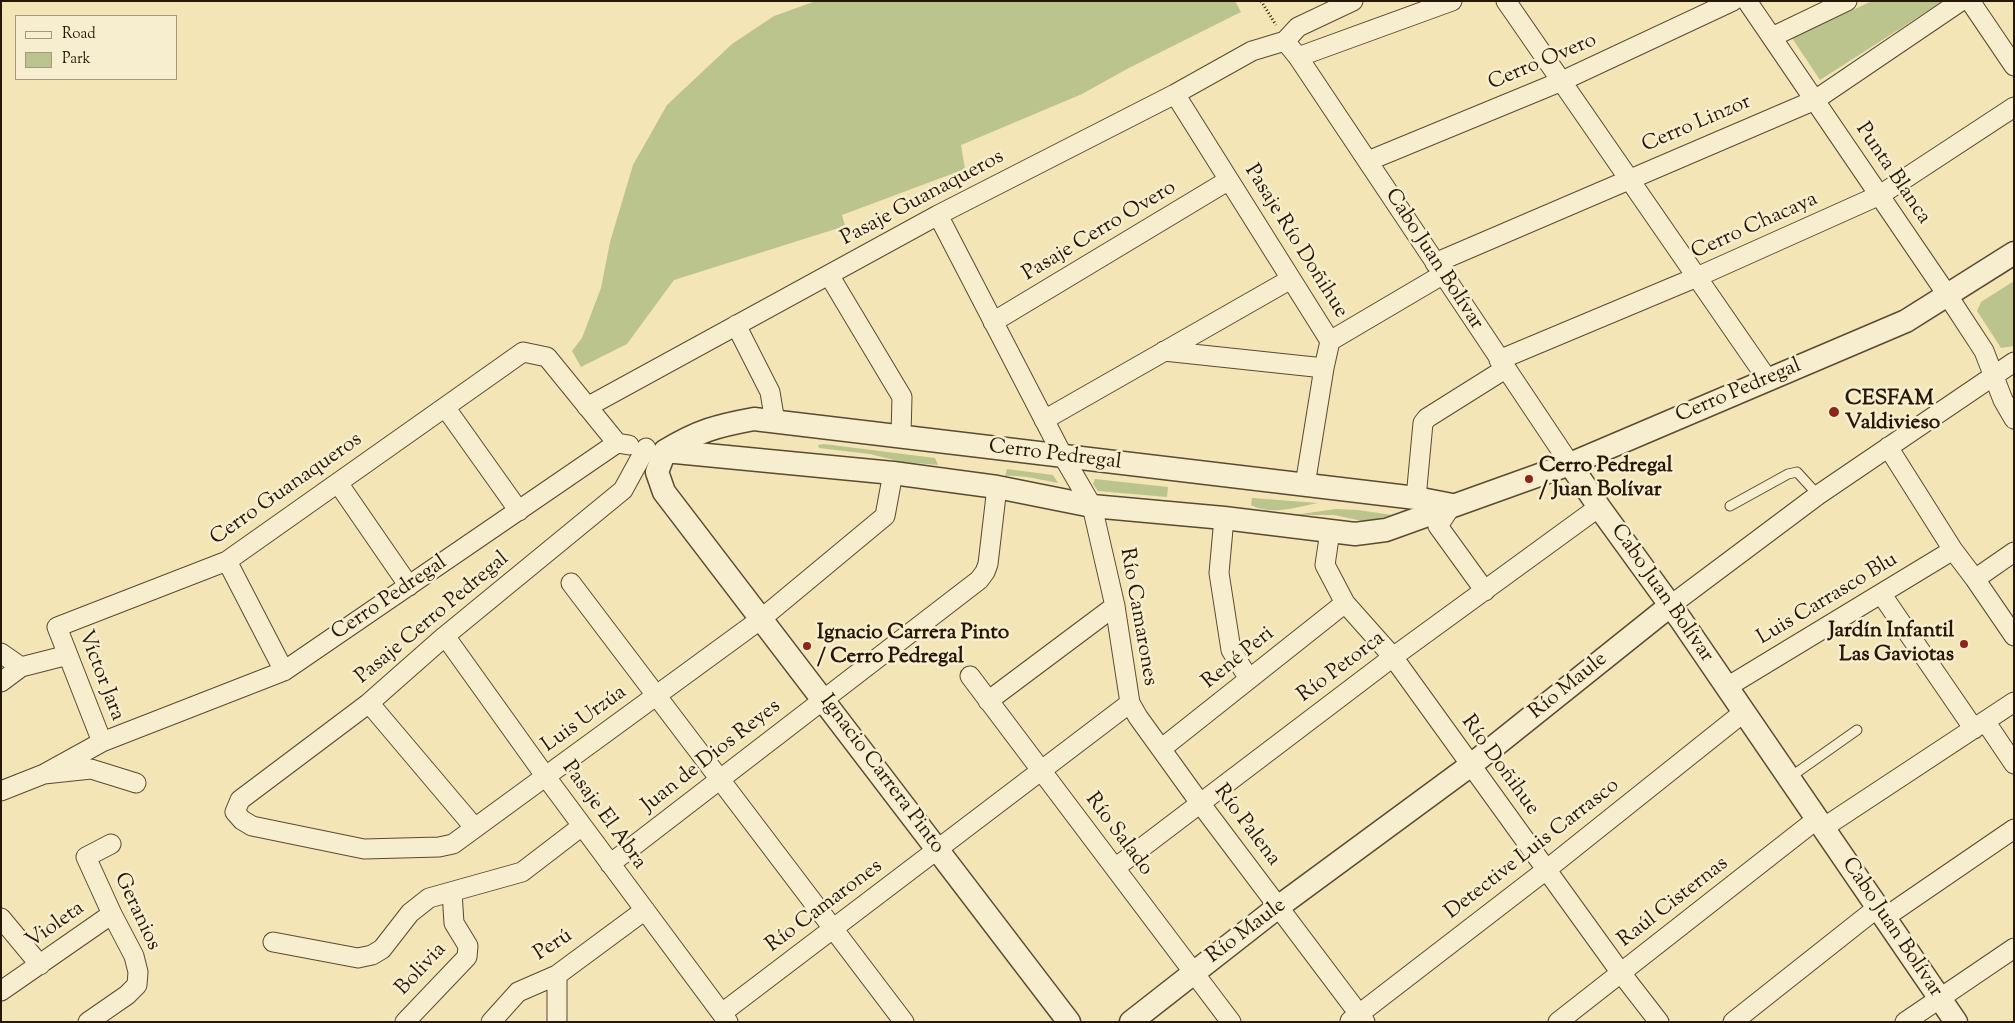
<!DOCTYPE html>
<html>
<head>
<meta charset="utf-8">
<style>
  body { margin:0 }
  #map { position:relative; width:2015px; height:1023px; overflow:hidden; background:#f3e5b5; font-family:"Sorts Mill Goudy",serif }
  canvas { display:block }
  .frame { position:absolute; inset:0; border:2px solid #271705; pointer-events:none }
  .legend { position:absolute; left:15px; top:15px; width:162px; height:65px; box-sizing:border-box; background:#f7eecf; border:1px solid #a4987e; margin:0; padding:6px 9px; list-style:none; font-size:15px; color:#271705 }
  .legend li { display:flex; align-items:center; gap:10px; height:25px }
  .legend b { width:25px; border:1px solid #a4987e }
</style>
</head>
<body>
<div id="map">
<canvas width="2015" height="1023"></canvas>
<div class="frame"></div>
<ul class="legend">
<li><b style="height:6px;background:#f7eecf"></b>Road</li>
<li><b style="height:14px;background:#bbc48d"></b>Park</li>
</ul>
</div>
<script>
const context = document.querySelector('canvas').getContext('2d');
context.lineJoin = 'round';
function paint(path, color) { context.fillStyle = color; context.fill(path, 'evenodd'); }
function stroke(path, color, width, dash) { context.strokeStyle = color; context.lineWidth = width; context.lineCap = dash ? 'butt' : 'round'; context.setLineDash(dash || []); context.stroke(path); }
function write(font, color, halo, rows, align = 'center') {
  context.font = font + ' "Sorts Mill Goudy",serif'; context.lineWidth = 5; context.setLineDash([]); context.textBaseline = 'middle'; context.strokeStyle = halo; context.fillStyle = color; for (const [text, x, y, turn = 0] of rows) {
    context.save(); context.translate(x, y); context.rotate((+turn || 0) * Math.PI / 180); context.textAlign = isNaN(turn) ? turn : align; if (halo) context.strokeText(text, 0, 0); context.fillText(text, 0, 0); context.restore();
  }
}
paint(new Path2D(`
  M816,1h419l6,11 -114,57 -45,25 -121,51 4,24 -123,46 3,11 -171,54 -47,64 -46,23 -9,-16 10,-13 19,-50 9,-46 23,-77 34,-60 65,-61 42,-28z
  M1872,1h71l-123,79 -28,-42z
  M2014,281v65l-13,2 -24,-37 4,-9z
  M824,444l111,14 3,7 -36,-3 -32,-8 -51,-6 -1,-3z
  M1007,469l46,6 5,8c-18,-3 -34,-8 -53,-7z
  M1095,479l73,8 -1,10 -69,-6 -5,-7z
  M1252,498l66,5c-21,4 -47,13 -67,2z
  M1336,509l22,1 34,5 -25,7 -33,-7h-40z`), '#bbc48d');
const service = new Path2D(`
  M1730,506l58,-32 9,-2 21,23
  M1789,778l68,-48`);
const minor = new Path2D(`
  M1506,1l262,379
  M1747,1l201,295 36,55 19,49 11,19
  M1970,1l44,65
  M1772,37l75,-36
  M1285,41l13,16 272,407
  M1285,41l13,-14 55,-26
  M1298,57l154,-56
  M1175,94l155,247 -6,27 -19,117
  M1368,161l194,-80 171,-80
  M938,215l126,243 28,48 23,100 15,97 8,14 62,86 165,219
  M1435,263l380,-163 146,-99
  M829,275l73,122 -1,38
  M993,322l236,-142
  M736,325l34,67 5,30
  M1330,341l112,-66
  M1164,351l160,17
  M1499,360l198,-83 183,-82 134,-88
  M445,407l74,104
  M587,407l351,-192 237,-121 77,-43 33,-10
  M1044,420l247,-141
  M1888,447l65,103 22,29 39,57
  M646,448l-23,42 -178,146 -76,67 -129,97 -5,12 7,8 10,6 112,23 75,-2 14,-3 308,-225 124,-103 8,-43
  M338,483l71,103
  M1416,498l7,-75 4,-5 78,-49
  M1452,505l-14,21 47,65
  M1224,518l-5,55 12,77 18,29
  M1330,531l-5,34 20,38 48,54 228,316 38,49
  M227,561l57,110
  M1975,579l39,-27
  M571,583l333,439
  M1882,595l92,134
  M1671,605l147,-110 196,-133
  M445,636l101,141 182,245
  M1,653l20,14 47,-12
  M970,676l261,346
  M1,682l20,-15
  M1727,687l226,-137
  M988,701l127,-95
  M369,703l105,124
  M1985,721l29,43
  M102,742l-45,-115 170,-66 296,-209 24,5 70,86
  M1161,749l184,-146
  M44,774l58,-32 182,-71 333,-228 12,2
  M1,791l43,-17 47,-5 45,14
  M1823,828l191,-126
  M610,864l369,-284 6,-8 3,-8 9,-77
  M1115,868l278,-211 206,-150
  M1,918l39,47
  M1884,918l130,-89
  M273,942l85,16 14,-3 10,-6 28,-36 19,-15 93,-26 60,-46
  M557,975v47
  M1,991l111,-77
  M722,1013l408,-310
  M1350,1021l196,-151 198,-158
  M88,1022l39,-27 10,-10 1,-13 -4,-16 -22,-42 -26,-57 25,-13
  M405,1022l62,-65 1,-11 -14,-23 -2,-31
  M491,1022l27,-30 39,-17 88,-65
  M1558,1022l259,-203
  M1733,1022l144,-114
  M1905,1022l109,-74`);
const tertiary = new Path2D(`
  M665,451l228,22 104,14 95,19 132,12 131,16 31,-4 184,-66 336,-143 108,-68
  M665,451c33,-20 51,-25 89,-32l662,79 36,7
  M665,451l-8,21 7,20 405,530
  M1570,464l29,43 82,113 275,402
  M1131,1022l147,-115 193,-142 200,-160`);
stroke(service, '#5a4a31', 11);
stroke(minor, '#5a4a31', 21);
stroke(tertiary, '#5a4a31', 25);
stroke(new Path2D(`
  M1261,1l15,24`), '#271705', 3, [1, 2.5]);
stroke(service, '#f7eecf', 9);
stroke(minor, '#f7eecf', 19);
stroke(tertiary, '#f7eecf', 22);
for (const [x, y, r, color] of [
  [1834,412,6,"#8f2418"],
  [1529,479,5,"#8f2418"],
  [1964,644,5,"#8f2418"],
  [807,646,5,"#8f2418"]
]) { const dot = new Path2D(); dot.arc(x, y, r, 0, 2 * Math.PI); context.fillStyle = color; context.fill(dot); stroke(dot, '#f7eecf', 2); }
write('21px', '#271705', '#f7eecf', [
  ["Cerro Overo",1543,63,-23],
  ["Cerro Linzor",1697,125,-23],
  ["Punta Blanca",1892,174,56],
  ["Pasaje Guanaqueros",923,199,-28],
  ["Cerro Chacaya",1755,227,-24],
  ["Pasaje Cerro Overo",1100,232,-31],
  ["Pasaje Río Doñihue",1295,242,58],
  ["Cabo Juan Bolívar",1433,260,57],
  ["Cerro Pedregal",1739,392,-23],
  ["Cerro Pedregal",1055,456,7],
  ["Cerro Guanaqueros",287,490,-35],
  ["Cabo Juan Bolívar",1661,594,55],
  ["Cerro Pedregal",390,599,-34],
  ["Luis Carrasco Blu",1828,600,-31],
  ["Río Camarones",1137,617,80],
  ["Pasaje Cerro Pedregal",433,619,-40],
  ["René Peri",1239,659,-39],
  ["Río Petorca",1342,668,-37],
  ["Víctor Jara",100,676,69],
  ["Río Maule",1569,687,-39],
  ["Luis Urzúa",585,720,-36],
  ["Juan de Dios Reyes",712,757,-38],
  ["Río Doñihue",1499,766,54],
  ["Ignacio Carrera Pinto",881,775,53],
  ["Pasaje El Abra",603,816,54],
  ["Río Palena",1246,826,53],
  ["Río Salado",1118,835,53],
  ["Detective Luis Carrasco",1533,850,-38],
  ["Raúl Cisternas",1674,903,-38],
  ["Río Camarones",825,907,-37],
  ["Geranios",136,912,65],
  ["Violeta",56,926,-35],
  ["Cabo Juan Bolívar",1891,928,56],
  ["Río Maule",1247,932,-37],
  ["Perú",554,946,-33],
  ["Bolivia",422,970,-47]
]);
write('bold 21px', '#271705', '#f7eecf', [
  ["CESFAM",1845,400],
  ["Valdivieso",1845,424],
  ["Cerro Pedregal",1539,467],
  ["/ Juan Bolívar",1539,491],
  ["Jardín Infantil",1954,632,"right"],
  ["Las Gaviotas",1954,656,"right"],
  ["Ignacio Carrera Pinto",817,634],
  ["/ Cerro Pedregal",817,658]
], 'left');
</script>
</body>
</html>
